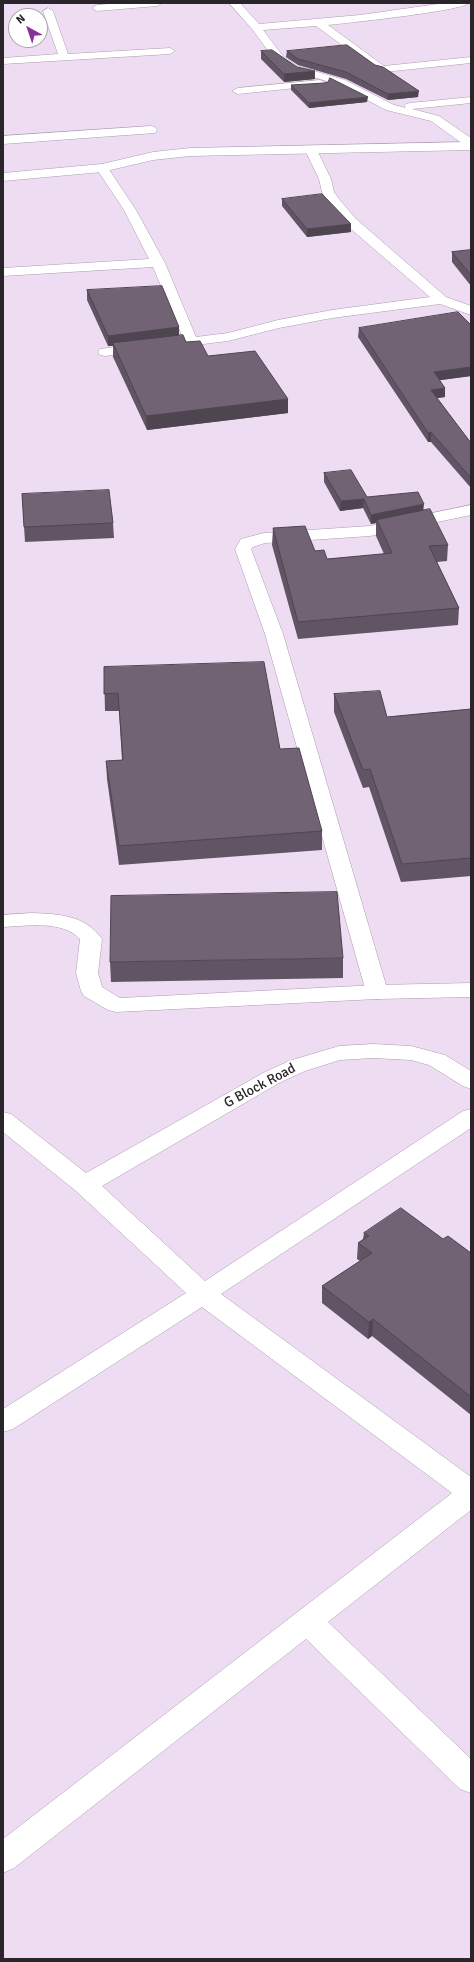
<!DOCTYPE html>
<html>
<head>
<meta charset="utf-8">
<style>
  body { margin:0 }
  #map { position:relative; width:474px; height:1962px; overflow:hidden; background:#eeddf2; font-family:Signika,sans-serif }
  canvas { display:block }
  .frame { position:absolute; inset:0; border:4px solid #2a242b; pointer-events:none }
  .north { position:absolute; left:8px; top:8px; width:40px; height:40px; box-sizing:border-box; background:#fff; border:1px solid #aaa7aa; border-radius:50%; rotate:320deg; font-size:11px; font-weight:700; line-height:16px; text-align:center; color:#2a242b }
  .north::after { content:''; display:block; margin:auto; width:14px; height:18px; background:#8a309b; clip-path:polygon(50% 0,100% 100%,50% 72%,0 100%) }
</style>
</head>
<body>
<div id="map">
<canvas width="474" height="1962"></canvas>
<div class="frame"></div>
<div class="north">N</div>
</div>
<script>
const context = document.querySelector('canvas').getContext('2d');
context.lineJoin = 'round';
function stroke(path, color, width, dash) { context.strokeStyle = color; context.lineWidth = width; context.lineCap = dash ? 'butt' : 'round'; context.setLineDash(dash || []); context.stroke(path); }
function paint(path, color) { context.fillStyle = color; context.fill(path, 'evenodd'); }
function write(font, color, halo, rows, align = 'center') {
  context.font = font + ' Signika,sans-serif'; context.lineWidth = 4; context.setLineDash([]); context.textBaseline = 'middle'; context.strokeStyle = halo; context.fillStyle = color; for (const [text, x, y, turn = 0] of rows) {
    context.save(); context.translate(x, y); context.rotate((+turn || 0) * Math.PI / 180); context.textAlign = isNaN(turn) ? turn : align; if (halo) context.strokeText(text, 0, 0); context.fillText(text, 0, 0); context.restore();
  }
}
const minor = new Path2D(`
  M120,3h42l-5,3 -60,5 -5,-3 5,-3z
  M229,3h11l19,21 101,-9 85,-12h24c-7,8 -122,20 -141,22l56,41 87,-9v6l-87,9 -8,-2 -60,-44 -53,4 20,26 14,10 48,14 49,25 12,3 -2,-2 2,-2 4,-1 61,-6v6l-59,6 27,7 32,22v10l-4,-1 -36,-26 -45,-11 -49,-26 -48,-14 -14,-10 -23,-31z
  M48,8l5,3 15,43 102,-6 5,3 -5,3 -167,10v-6l55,-4 -15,-43z
  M320,80l6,3 -2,2 -86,9 -6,-3 6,-3z
  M151,126l4,1 2,3 -2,3 -152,11v-8z
  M311,146l6,4 14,29 3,13 5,7 16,19 91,79 25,9v9l-31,-11 -108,14 -53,10 -51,13 -123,15 -5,-1 -2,-3 2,-3 83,-11 -30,-71 -150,9v-8l146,-9 -25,-49 -28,-42 6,-4 4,1 30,45 29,53 31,74 32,-4 50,-13 54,-10 98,-13 -85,-73 -16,-20 -7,-12 -3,-13 -14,-29z
  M471,505v10l-101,21 -105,7 -12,4 -2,2 32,85 105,358 -3,5 -8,2 -8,-2 -3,-5 -101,-358 -30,-85 6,-10 23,-6 106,-7z
  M373,1044l38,2 34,9 26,16v18l-8,-3 -34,-21 -18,-5 -38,-2 -33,2 -35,11 -26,12 -177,103 103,95 258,-170 8,-2v19l-250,166 250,183v33l-143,112 143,137v34l-11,-4 -154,-150 -292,229 -11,5v-34l449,-346 -250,-186 -189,122 -10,3v-23l183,-116 -110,-102 -73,-59v-20l8,2 75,59 177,-100 26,-12 50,-15z`);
const tertiary = new Path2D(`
  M471,142v8l-281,6 -37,4 -51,12 -99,9v-8l99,-9 51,-12 37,-4z
  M32,913c27,1 53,2 70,26l-4,34 4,14 18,11 257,-13 94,-2v14l-94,2 -261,13 -8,-2 -24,-14 -3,-5 -5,-18 4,-34c-17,-19 -54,-13 -77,-12v-12z`);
stroke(minor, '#ab9bae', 1);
stroke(tertiary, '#ab9bae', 1);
paint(minor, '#fff');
paint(tertiary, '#fff');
paint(new Path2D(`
  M261,51l54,28 -31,3 -23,-23z
  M287,51l131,46 -30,3 -42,-21 -48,-14 -12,-8z
  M291,85l76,17 -58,6 -18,-18z
  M282,199l69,25v8l-44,5 -25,-31z
  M471,250v36l-19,-24v-10z
  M87,290l92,37v8l7,7 22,14 80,43v14l-141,17 -34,-73v-11h-5l-21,-46z
  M471,325v51l-31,4 5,17 -8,1 34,45v45l-40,-46h-3l-70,-105 1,-9z
  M324,473l43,24 57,13 24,35 -1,16 -10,1 22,46 -1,17 -160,14 -26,-94 1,-17 42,23 12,8 57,-5 -8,-18v-13l-5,1 -8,-16 -23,3 -16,-29z
  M22,494l91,29 1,15 -89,4z
  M104,667l176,82 42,82v19l-203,15 -12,-86 -1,-18 16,-1 -3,-49h-14z
  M334,694l53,23 84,-8v167l-70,6 -32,-95 -6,1 -29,-76z
  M343,958v20l-232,4 -1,-20z
  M364,1233l79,6 28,14v162l-99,-79 -4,3 -46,-36v-17l38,-25 -3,-2 1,-16 5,-4z`), '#615464');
paint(new Path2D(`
  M315,71v8l-31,3v-8z
  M419,91l-1,6 -30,3v-6z
  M368,97l-1,5 -58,6v-5z
  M351,224v8l-44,5v-8z
  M179,327v10l-66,6v3h-5v-10z
  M471,367v9l-37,5v-9z
  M445,388v9l-15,2 1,-9z
  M288,399v14l-141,17 -1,-14z
  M431,432v10h-3v-9z
  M364,499l-1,9 -23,3 1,-10z
  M424,504l-1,9 -46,7 -1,3 -5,1v-9z
  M373,1319l-1,17 -4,3 1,-17z`), '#4f4551');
const building = new Path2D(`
  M347,45l28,20 8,2 36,24 -31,3 -42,-22 -48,-13 -11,-8z
  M272,50l25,17 18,4 -31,3 -23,-23z
  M330,78l38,19 -59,6 -18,-18 33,-2 4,-1z
  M322,194l29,30 -44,5 -25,-30z
  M471,250v25l-19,-23z
  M162,286l17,41 -71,9 -21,-46z
  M458,312l13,13v42l-37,5 11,16 -14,2 40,53v35l-40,-46 -3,1 -69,-105z
  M183,335l3,7 14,-1 8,15 47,-5 33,48 -142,17 -33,-73z
  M351,470l16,27 51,-5 6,12 -53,11 -7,-16 -23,2 -17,-28z
  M109,490l4,33 -89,4 -2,-33z
  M430,509l18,36 -19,1 30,62 -161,14 -25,-94 32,-2 10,25 9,-1 3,9 65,-6 -15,-33z
  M264,662l16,87 19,-1 23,83 -203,15 -13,-85 17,-1 -5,-67 -14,1v-27z
  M380,691l7,26 84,-8v149l-69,6 -32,-95 -7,1 -29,-76z
  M337,892l6,66 -233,4 1,-66z
  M401,1208l42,31 5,-3 23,17v144l-98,-78 -4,3 -47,-36 50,-33 -14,-10 11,-7 -5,-3z`);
paint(building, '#716274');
stroke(building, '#4f4551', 1);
write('14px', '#2a242b', '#fff', [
  ["G Block Road",260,1086,-28]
]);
</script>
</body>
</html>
